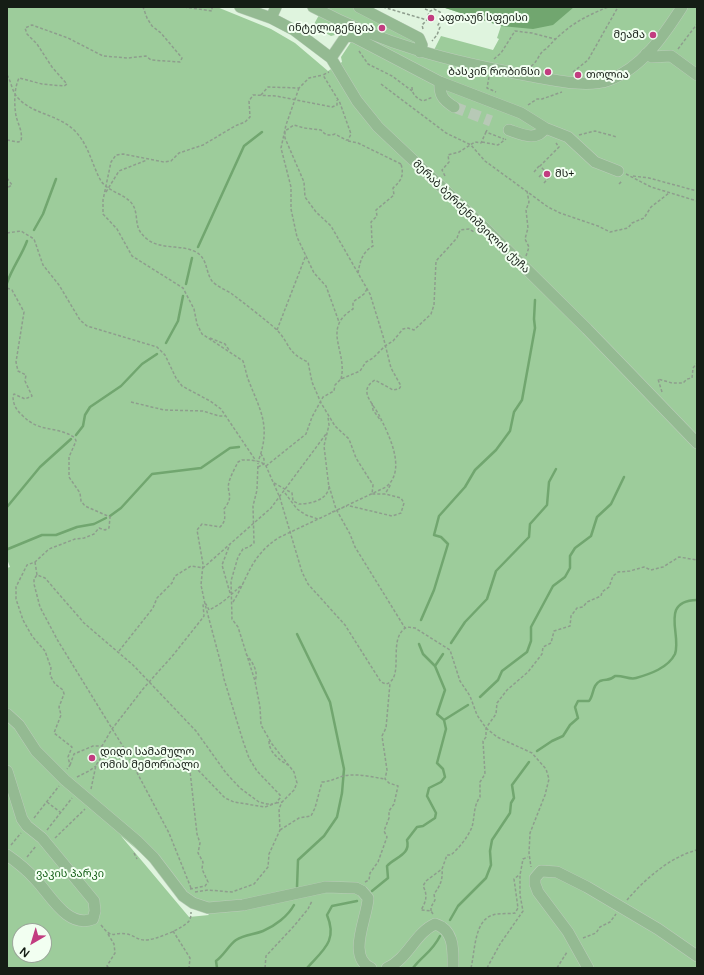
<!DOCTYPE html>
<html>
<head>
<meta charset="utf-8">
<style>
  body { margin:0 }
  #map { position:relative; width:704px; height:975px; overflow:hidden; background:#dff4de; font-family:"Varela Round",sans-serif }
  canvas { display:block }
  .frame { position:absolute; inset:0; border:8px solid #151d15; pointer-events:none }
  .north { position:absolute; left:12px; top:923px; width:40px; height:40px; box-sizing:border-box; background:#f2fff1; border:1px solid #9aa599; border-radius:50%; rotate:218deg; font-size:11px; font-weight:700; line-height:16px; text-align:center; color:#151d15 }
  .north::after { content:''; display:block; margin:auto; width:14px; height:18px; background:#c23d80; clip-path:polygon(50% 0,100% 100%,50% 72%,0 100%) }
</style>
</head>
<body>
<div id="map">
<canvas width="704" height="975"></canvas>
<div class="frame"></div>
<div class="north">N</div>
</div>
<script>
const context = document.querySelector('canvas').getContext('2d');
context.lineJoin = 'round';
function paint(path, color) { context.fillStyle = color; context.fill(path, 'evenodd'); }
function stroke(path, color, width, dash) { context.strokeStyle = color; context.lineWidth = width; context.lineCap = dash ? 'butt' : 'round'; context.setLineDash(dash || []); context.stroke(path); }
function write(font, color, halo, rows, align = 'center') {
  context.font = font + ' "Varela Round","Noto Sans Georgian",sans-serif'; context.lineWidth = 4; context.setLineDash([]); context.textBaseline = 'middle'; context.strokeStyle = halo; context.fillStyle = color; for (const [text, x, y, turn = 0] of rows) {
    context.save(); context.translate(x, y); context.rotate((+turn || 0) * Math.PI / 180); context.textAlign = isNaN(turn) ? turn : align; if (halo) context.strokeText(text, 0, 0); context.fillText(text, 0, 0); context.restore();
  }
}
paint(new Path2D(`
  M7,7h210l54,22 24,14 33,28 14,-9 -1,-5 10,-15 14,-6 -57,-29h64v3l53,28 2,10 7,2 7,-14 52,14 6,-11 -2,-1 4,-12 -59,-19h255v65l-23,-11 23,19v888h-690v-400l3,-1 -3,-8zM121,836l64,54 24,25 -20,2zM20,931h24v24h-24z
  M319,15l19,10 3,5 -2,4 -8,2 -18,-10z`), '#9dcc9b');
paint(new Path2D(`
  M442,7h132l-21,18 -20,4 -32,-3z`), '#71a66f');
stroke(new Path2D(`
  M34,230l9,-16 13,-35
  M198,247l46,-101 18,-14
  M7,283c5,-15 15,-28 20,-42
  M186,284l6,-26
  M166,343l12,-22 5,-25
  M76,435l7,-9 2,-11 5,-8 31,-21 21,-22 15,-10
  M7,507l33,-40 31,-28
  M110,516l11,-8 31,-34 49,-6 29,-20 9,-1
  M8,549l34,-14h14l21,-8 17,-3 12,-6
  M421,620l13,-30 14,-46 -7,-7 -7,-2 5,-19 26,-29 10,-17 21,-20 14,-19 4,-19 8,-12 13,-72 -1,-9 1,-19
  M451,643l14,-21 22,-23 9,-28 33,-34 1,-13 17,-19 2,-23 7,-13
  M435,666l8,-12
  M480,697l18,-17 4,-9 25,-19 4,-11v-14l22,-41 12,-9 5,-9v-12l5,-8 16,-12 6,-19 14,-13 13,-27
  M444,720l24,-15
  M537,751l15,-10 11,-5 7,-11 8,-7 -3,-11 3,-6h11c5,-6 3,-16 11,-20 7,-3 8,1 15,-5 8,-1 14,4 21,2 14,-4 32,-10 39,-24 7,-19 -16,-53 22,-54
  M297,887l1,-27 26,-24 13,-19 5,-24 2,-24 -14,-67 -33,-68
  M372,891l16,-13 -1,-12c8,-9 24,-11 20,-26l10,-13 6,-1 12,-8 1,-5 -9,-17 2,-8 12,-6 4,-5 -2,-8 -6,-6 9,-34 -2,-9 -7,-6 8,-24 -10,-24 -12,-12 -4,-10
  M450,920l8,-14 28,-28 5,-13 -1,-14 2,-11 18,-27 1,-10 3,-5 -2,-13 17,-23
  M217,968l-1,-7c8,-6 13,-16 20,-21 9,-6 17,-5 27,-9 12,-5 25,-15 31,-26
  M307,968c16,-18 31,-27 20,-53l5,-9 25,-5
  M413,968c10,-13 19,-16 27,-32`), '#71a66f', 2.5);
stroke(new Path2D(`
  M454,107l37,14`), '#b7c9b6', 11, [11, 5.5]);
const minor = new Path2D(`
  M240,7l31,11 23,12 37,28 26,43 21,26 107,101 102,101 110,114
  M313,7c71,38 139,55 218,69 23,4 56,12 78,4 33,-12 55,-45 73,-73
  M359,7l60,31 3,7 -2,7
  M271,18l5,-11
  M646,54l6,3 19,-1 26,19
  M331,58l15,-22 8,1 86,45 81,31 24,15 23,9 27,25 23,9
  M440,82c-1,13 3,18 14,25
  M509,130c12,4 28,12 36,-2
  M7,714l12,11 17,26 29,29 72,61 17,17 29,38 10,7 15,5 35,-3 83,-18 30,1 6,3 6,7c0,18 -22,59 3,70
  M7,771l15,48 5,7 15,12 52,63 1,10 -2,8c-26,10 -43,-25 -58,-40 -8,-9 -18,-17 -28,-24
  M387,968c21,-9 28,-35 48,-44 20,6 18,27 18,44
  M588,968l-20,-36 -30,-40 -3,-8v-6l6,-7 16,1 30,15 71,42 39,27`);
stroke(minor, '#bbcdba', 12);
stroke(new Path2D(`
  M184,7l28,4v-4
  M383,7l44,13
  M425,9l5,2
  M423,29l-1,-4 5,-5 2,-8 5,-3 6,3 3,5 -5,8 2,2 -3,8 -5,6
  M678,49l19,-25
  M359,51l9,13 24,12 20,15
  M494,59l7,-6 14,-22 17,2 23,6
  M531,66c7,-4 8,-14 15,-17 20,-22 35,-31 62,-42
  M573,72l15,-12 30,-53
  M7,75c5,8 5,18 12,24 15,16 40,15 57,33 13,14 16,33 25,49 8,12 27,13 33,26 5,12 -1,21 13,32 13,11 34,5 49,13 12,7 9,19 16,29 4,5 14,9 20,13 12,9 34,26 45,36 14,15 9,22 31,32l4,20 9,21 14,23 14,13 7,19 17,27 -1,9h13l6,-10
  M489,77l-2,11 9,4
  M381,84l65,49 25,12 14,16 63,46 12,6 38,13 12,6 18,-4 4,-5 12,-5 7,-11 18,-14
  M412,87c0,7 4,11 11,14l10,-4
  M299,88l-13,37 -5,23 10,39v22l6,28 17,36 12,13 13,36
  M261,95l7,-8 31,1 10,-10 14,-3
  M528,105l9,-6h5l20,-7
  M487,130l-1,2 18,7
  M579,135l16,-4 22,6
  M7,140l11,2 3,-1c2,-9 -3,-17 -5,-25 -2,-13 -2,-27 3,-38l23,6 22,2 3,-2 -15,-17 -15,-23 -10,-10 -2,-6 7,-3 36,13 35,18 25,2 18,-2 5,4 29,2 2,-4 -21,-25 -9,-7 -5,-8 -4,-11
  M348,141l10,2 43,21
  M482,142l16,3 8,-6
  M534,172l5,-6
  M626,174l25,13 46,14
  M445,176l-3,-6 7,-8 -1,-7 11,-3 16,-10 6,1 5,-11
  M633,176l16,2 48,13
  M539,177l6,-6 -5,-5 19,-19 -3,-4
  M7,178l5,7 -5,3
  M544,183l6,-7 -5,-5
  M619,184l3,-3
  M106,192l13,-21 28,-11
  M7,233l14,-2 13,8 9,26 16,20 21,35 7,6 70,21 8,8 11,23 6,8 28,15 11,8 35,52
  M526,256l3,-9 -4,-8 3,-11 -2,-18 3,-8 -2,-11
  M358,273c2,-11 4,-21 15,-27 -2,-9 -1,-16 -2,-24l6,-6 -1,-6 18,-15 -1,-7c9,-8 11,-13 8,-24
  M7,288l5,2 12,22 -8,50 2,9 8,4 -1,6 7,15 -7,3 -11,-5 -1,2c0,8 3,14 9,19 18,19 35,10 53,23l1,3 -7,16v20l11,16 1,8 4,5 25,11 -1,11 -4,2 -6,-2 -5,6 -10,4 -9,1 -26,10 -14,13 -8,3 -11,22v12l7,21 9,16 13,15 6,17 -1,7 5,9 8,6 1,4 -5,13 2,8 -7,18 18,14 -4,10 2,8 -3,4
  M277,330l29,-75
  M210,338l15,6 4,6
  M341,379c7,-28 -20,-50 12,-70v-7l11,-8 3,-5
  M662,392l-4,-13 14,4h11l4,-4 5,-1 1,-10 4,-5
  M131,402l33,8 39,1 16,5h6
  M372,403l1,7 8,11
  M259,459c12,-34 1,-49 -11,-80 -2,-6 -3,-12 -5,-18l-41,-27 -5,-10 -3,-15 -11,-21 -51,-32 -15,-27 -14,-15v-14l8,-38 5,-7 7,-1 41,8 7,-1 8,-8 24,-8 32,-19 10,-4 5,-5 -1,-16 4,-6 23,1 56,11 5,-2v-5
  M266,466l40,-32 6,-17 11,-20 11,-6 1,-6 6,-6 19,-8 6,-9 7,-4 12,-12 8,-5 10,-12 5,-1 6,2 17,-16 3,-9 2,-44 21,-23 3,-8 9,-1 5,3
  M258,467l6,-3v-5l-3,-5
  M274,483l18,10 1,8 6,3c10,0 27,-3 30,-16l-5,-42 5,-21 -1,-8
  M329,486l7,23 14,25 5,13 50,81
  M285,493l12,16 9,6 12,4
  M350,506l42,10 9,-3 3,-10 -3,-5 -16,-4
  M332,512l15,-6
  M35,562l2,13
  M230,593l-8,-28 8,-21 41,-36 55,-74
  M233,602c16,-26 17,-45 45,-64l108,-51c21,-17 3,-52 -7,-72 -3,-6 -11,-15 -12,-22 -1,-6 3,-10 8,-13l18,10 6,-1 2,-3 -10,-18 -8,-32 -13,-42 -39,-68 -15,-14 -11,-15 -1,-15 -19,-44v-7l9,-6 10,3 17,2c4,5 8,6 14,4l11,6h2l3,-6 -11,-31 -17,-28 6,-3
  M119,651l34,-43 4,-10 15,-15 3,-7 16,-10 12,2 27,-24
  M246,654c6,8 13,17 9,27
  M269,741c0,11 10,19 19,24
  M70,765l4,-11 19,-8h9
  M77,777l12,-6 7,-5
  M91,789l5,-24 7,-10 -1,-9 10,-17 31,-40 31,-35 27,-34 3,-4 -1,-12h3l3,6c16,-8 21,-15 34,-26
  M47,802l13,10
  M276,803l6,-1
  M34,818l25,-32
  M47,830l25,-32
  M280,830l19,-12 12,-2 4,-8 7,-26c10,-1 12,-3 21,-6 14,-3 29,1 42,3
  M55,838l30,-29
  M11,845l10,-12
  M134,853l3,6
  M27,857l9,-11
  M365,882l4,-2 1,-7 8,-11 9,-25 -3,-6 5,-13v-7l5,-7 4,-18 -9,-3 -4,-4 2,-9 -5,-34 4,-8 4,-45
  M191,888l-22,-55 -45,-85 -66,-107 -18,-34 -6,-23v-5l3,-4 8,3 39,45 49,42 63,66 30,42 14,15 19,14 8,2h6
  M190,889l15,-3 3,-4 -6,-13 1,-7 -5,-9 2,-10 -3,-9 -7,-63 3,-3 5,2 27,28 9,4 31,5 11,-4 4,-5v-3l-23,-24 -8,-13 -6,-17 -19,-62 -3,-15 -16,-60 -4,-19 2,-21 -6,-34 5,-6 18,3c6,-6 5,-10 4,-18 11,-14 2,-15 5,-27 2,-7 6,-14 9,-20l4,-2h9l10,2 5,4 14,32 22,74 6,12 37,41 36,57 5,2c20,-6 0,-46 21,-57l8,1 35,22 10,31 10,15 7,19 9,13 11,9 35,16 14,16 3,10 -4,16 -15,38 -1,20 2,14
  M195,892l13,-2 24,2 22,-8 14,-17 1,-13 11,-24 -1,-21 3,-7 12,-12 3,-7 -3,-11 -22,-28 -11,-19 -1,-18 -5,-26 -17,-54 -6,-8 -1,-38 7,-24 5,-8 6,-2 5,-4 -1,-37 4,-16 1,-27
  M627,900c18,-21 43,-43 70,-50
  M431,911v-4l4,-7 -1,-6c6,-8 9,-14 8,-25
  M433,914l-2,-3 -10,-1c5,-8 7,-15 2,-24l3,-5 16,-12 5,-14h4c8,-7 17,-18 21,-28 3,-11 1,-20 8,-30v-15l5,-8 -2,-33 3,-4v-9l10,-14 1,-11 10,-13 21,-18 14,-18 1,-7 8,-4 3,-12 16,-5 1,-10 6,-8 6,-1 4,-5 14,-6 1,-4 7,-5 4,-11 5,-4 12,-1 14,-4 7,3 12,-3 16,-10 18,3
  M101,925c12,16 12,6 26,9 6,1 11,6 17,6 10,1 40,-12 45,-19 2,-3 2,-6 2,-9
  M173,931l17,27 -1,10
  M108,934l6,10 1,9 -8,13 2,2
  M583,938l13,-5 4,-6 10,-5 6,-8
  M265,968l1,-12 28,-30 14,-17 4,-8
  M471,968c4,-16 3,-48 22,-53 6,-2 15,-1 22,-2l3,-5 -4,-29 5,-4
  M487,968l13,-24 23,-33 -3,-16v-20l3,-16 5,-2
  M557,968l10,-16`), '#8e9d8d', 1.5, [3, 2]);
stroke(minor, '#94ba92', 11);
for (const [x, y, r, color] of [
  [431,18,4,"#c23d80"],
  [382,28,4,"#c23d80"],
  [653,35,4,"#c23d80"],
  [548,72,4,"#c23d80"],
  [578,75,4,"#c23d80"],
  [547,174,4,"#c23d80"],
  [92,758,4,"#c23d80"]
]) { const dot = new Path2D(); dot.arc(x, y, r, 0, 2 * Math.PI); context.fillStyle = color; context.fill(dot); stroke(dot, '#f2fff1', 1.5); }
write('11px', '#151d15', '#f2fff1', [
  ["აფთაუნ სფეისი",439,18],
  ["ინტელიგენცია",374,28,"right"],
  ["მეამა",645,35,"right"],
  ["ბასკინ რობინსი",540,72,"right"],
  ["თოლია",586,75],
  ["მს+",555,174],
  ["დიდი სამამულო",100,752],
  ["ომის მემორიალი",100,765]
], 'left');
write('11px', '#151d15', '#f2fff1', [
  ["მერაბ ბერძენიშვილის ქუჩა",471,217,44]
]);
write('11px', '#18621b', '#f2fff1', [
  ["ვაკის პარკი",70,874]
]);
</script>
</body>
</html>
